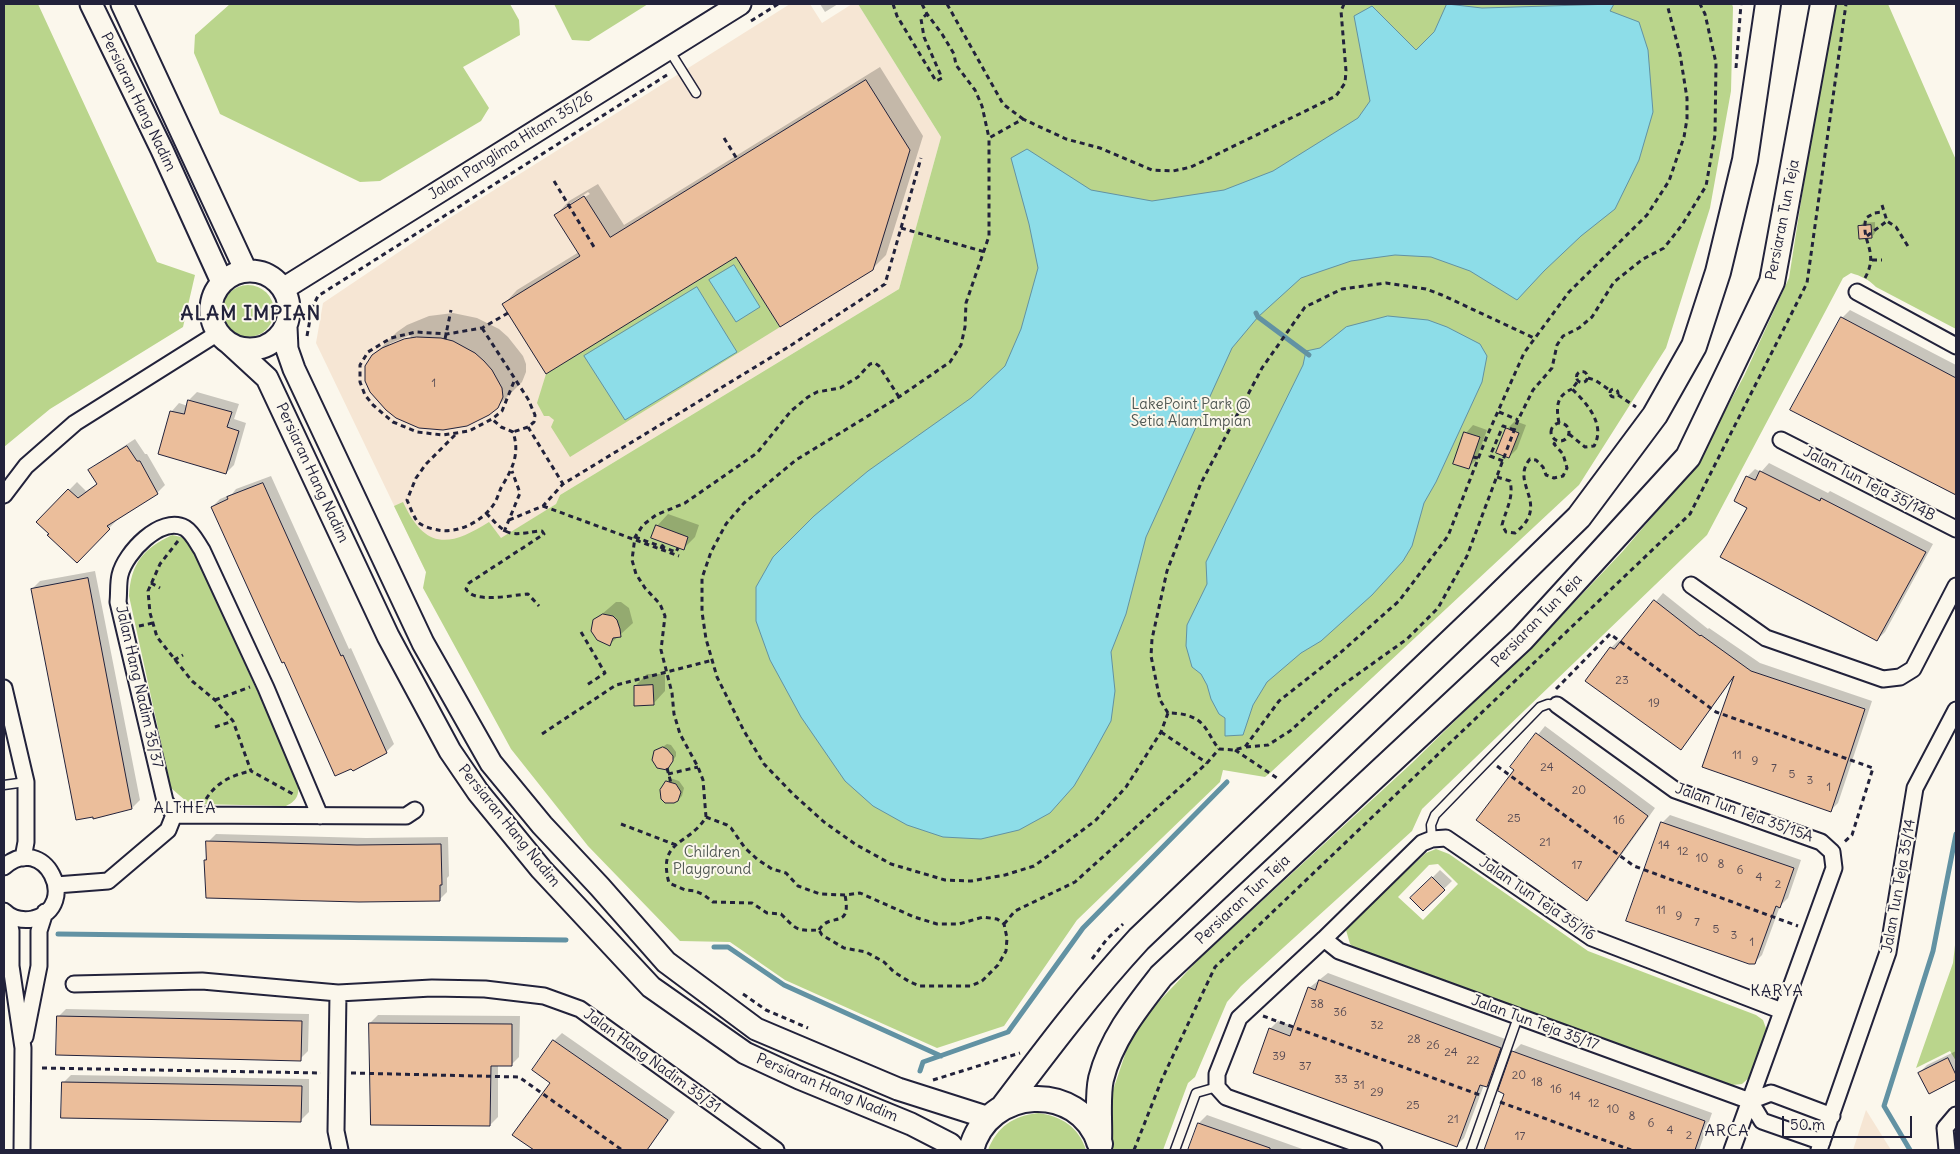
<!DOCTYPE html>
<html>
<head>
<meta charset="utf-8">
<style>
  body { margin:0 }
  #map { position:relative; width:1960px; height:1154px; overflow:hidden; background:#fbf7ec; font-family:Delius,sans-serif }
  canvas { display:block }
  .frame { position:absolute; inset:0; border:5px solid #22223b; pointer-events:none }
  .scale { position:absolute; left:1782px; top:1116px; width:130px; height:22px; box-sizing:border-box; border:2px solid #22223b; border-top:0; padding-left:6px; font-size:15px; line-height:18px; white-space:nowrap; color:#22223b; -webkit-text-stroke:4px #fbf7ec; paint-order:stroke }
</style>
</head>
<body>
<div id="map">
<canvas width="1960" height="1154"></canvas>
<div class="frame"></div>
<div class="scale">50 m</div>
</div>
<script>
const context = document.querySelector('canvas').getContext('2d');
context.lineJoin = 'round';
function paint(path, color) { context.fillStyle = color; context.fill(path, 'evenodd'); }
function stroke(path, color, width, dash) { context.strokeStyle = color; context.lineWidth = width; context.lineCap = dash ? 'butt' : 'round'; context.setLineDash(dash || []); context.stroke(path); }
function write(font, color, halo, rows, align = 'center') {
  context.font = font + ' Delius,sans-serif'; context.lineWidth = 4; context.setLineDash([]); context.textBaseline = 'middle'; context.strokeStyle = halo; context.fillStyle = color; for (const [text, x, y, turn = 0] of rows) {
    context.save(); context.translate(x, y); context.rotate((+turn || 0) * Math.PI / 180); context.textAlign = isNaN(turn) ? turn : align; if (halo) context.strokeText(text, 0, 0); context.fillText(text, 0, 0); context.restore();
  }
}
paint(new Path2D(`
  M790,4h20l12,19 30,-19h6l83,133 -42,152 -339,206 -4,9 -55,35 -4,-6 -71,39 -110,-229 7,-40 125,-84z
  M1866,1110l25,40h-38z`), '#f6e6d4');
paint(new Path2D(`
  M4,4h34l119,258 38,13 -12,52 -133,82 -46,38z
  M230,4h280l9,16 1,15 -57,32 26,41 -8,13 -101,60 -20,1 -140,-68 -26,-61 1,-18z
  M554,4h94l-59,37 -17,-1z
  M858,4h874l1,3 -2,84 -21,117 -44,140 -87,137 -309,288 -5,4 -42,-7 -3,12 -143,138 -73,106 -67,22 -152,-68 -55,-38 -50,-1 -92,-95 -77,-97 -88,-161 3,-16 -32,-66 9,-4c22,47 45,46 86,20l12,16 55,-34 4,-9 339,-206 42,-152z
  M1832,4h56l68,156v169l-80,-42c-8,-8 -15,-11 -25,-14l-8,5 -136,257 -285,274 -10,22 -171,155 -14,16 -32,75 -7,6 -25,67h-50l-2,-26 2,-34 19,-56 17,-22 51,-54 212,-195 139,-136 72,-76 71,-83 50,-92 45,-98z
  M692,187l88,140 -210,130 -19,-30 3,-7 -5,-4h-5l-7,-13 9,-29 -44,-70z
  M222 311a26 26 0 1 1 52 0a26 26 0 1 1-52 0Z
  M172,535l9,2 9,7 107,234c3,14 2,22 -11,28l-89,-2 -11,-3 -15,-13 -42,-192c2,-33 14,-47 43,-61z
  M1436,849l13,5 139,97 168,64 7,5 4,11 -16,45 -9,8 -10,1 -374,-134 -8,-7 -4,-14 7,-11 73,-66zM1438,864l20,20 -35,36 -25,-23 31,-32z
  M1956,936v125l-6,-10 -34,17 37,-105z
  M1038,1113c23,3 41,14 48,37h-98c9,-23 25,-34 50,-37z`), '#bad58c');
const water = new Path2D(`
  M1447,4l35,4 132,-4 -4,7 29,11 9,28 5,62 -14,48 -24,49 -34,27 -37,35 -27,29 -47,-29 -39,-14 -36,-2 -44,6 -50,17 -43,39 -26,31 -86,189 -20,77 -15,38 4,39 -4,30 -17,31 -20,34 -24,27 -31,17 -38,9 -38,-2 -36,-12 -34,-19 -28,-25 -44,-64 -31,-57 -14,-39v-34l17,-30 41,-41 54,-45 103,-73 34,-32 16,-37 17,-61 -9,-44 -18,-66 16,-9 64,41 61,11 72,-11 49,-19 85,-53 12,-17 -16,-85 18,-10 44,44 18,-18z
  M734,265l26,42 -24,15 -27,-42z
  M697,287l40,65 -112,68 -41,-64z
  M1388,316l40,4 19,7 33,17 7,12 -5,26 -46,100 -12,21 -12,43 -9,15 -31,34 -51,46 -20,12 -34,29 -14,23 -10,30 -18,1v-18l-6,-4 -8,-15 -4,-14 -6,-11 -9,-7 -6,-21 1,-21 20,-41 -1,-22 97,-197 3,-14 14,-3 26,-21z`);
paint(water, '#8ddde8');
stroke(water, '#6292a3', 1);
paint(new Path2D(`
  M820,4h18l-13,8z
  M880,67l43,69 -37,119 -14,14 -135,-14 -233,49 13,-14 62,-38 -23,-37 13,-14 29,-17 26,41zM588,192l2,2 -20,12v-2z
  M1875,222v11l-3,4 -12,-11 3,-3z
  M1850,310l106,55v128l-164,-83 50,-92z
  M453,313l24,5 22,11 9,8 15,19 3,8v8l-4,10 -25,25 -124,-51 24,-24 10,-7 22,-9zM410,335l1,3 -22,9v-3z
  M197,392l42,12 -5,15 12,4 -12,42 -8,8 -67,-20 13,-42 7,-8 9,3 1,-6z
  M1515,421l11,4 -9,24 -8,8 -2,-28z
  M1473,425l14,5 -11,30 -8,8 -2,-35z
  M135,439l10,15h2l18,31 -8,8 -40,27 -40,41 -39,-39 39,-40 9,9 12,-8 -8,-12 8,-8z
  M1769,463l59,30 2,-2 103,53 -48,88 -8,8 -128,-133 -2,-30 8,-8 6,3z
  M271,476l78,173 2,-1 43,96 -8,8 -102,-91 -72,-154 8,-8 12,-5 4,-5z
  M668,514l31,11 -4,12 -12,12 -26,-23z
  M95,571l45,229 -8,8 -100,-219 8,-8z
  M1663,593l45,36 1,-1 51,35 112,38 -34,102 -8,8 -96,-134 -46,63 -7,8 -70,-100 8,-8 3,2z
  M616,602h5l8,6 4,15 -23,21 -16,-23z
  M647,674h18v17l-12,13 -18,-18z
  M1545,726l110,82 -60,84 -8,8 -71,-130 -4,-3z
  M667,744l4,1 5,7v4l-9,13 -12,-17z
  M670,778l9,3 5,7 -2,8 -4,4 -11,-18z
  M1670,815l131,45 -13,38 -8,8 -18,49 -8,8 -92,-140z
  M216,834l150,4 82,-1 1,39 -2,2v14l-8,8 -234,-40 2,-2 1,-16z
  M1440,870l12,11 -29,28 -11,-11z
  M1328,973l180,67 -13,38 -8,8 -3,-1 -20,53 -8,8 -186,-117 8,-8 17,6 14,-39z
  M66,1009l243,5 -1,37 -8,8 -242,-42z
  M378,1015l142,1 -1,41 -8,8h-13v52l-8,8 -120,-102z
  M562,1033l113,79 -28,38h-111l-22,-16 38,-51 2,-42z
  M1521,1044l191,69 -13,37h-214l21,-57 7,-41z
  M1956,1051v28l-27,14 -10,-20 8,-8z
  M71,1075l238,4v33l-8,8 -238,-37z
  M1207,1115l98,35h-116l10,-27z`), '#0003');
stroke(new Path2D(`
  M1256,313l2,4 51,38
  M58,934l508,6
  M714,947h14l56,38 157,71
  M920,1071l3,-9 85,-30 75,-104 144,-146
  M1910,1150l-26,-44 49,-155 23,-117`), '#6292a3', 5);
const building = new Path2D(`
  M866,80l44,70 -37,120 -93,57 -44,-70 -190,117 -44,-70 78,-48 -26,-41 30,-19 26,41z
  M1871,225l1,13 -13,1 -1,-13z
  M1841,317l115,61v117l-166,-85z
  M417,337l24,1 12,3 22,12 9,8 8,9 10,18 1,9 -5,11 -9,7 -22,11 -24,4 -24,-2 -23,-10 -10,-8 -16,-18 -5,-11v-15l7,-11 10,-7 22,-9z
  M188,400l44,12 -5,15 12,4 -13,43 -68,-20 12,-43 14,3z
  M1506,428l13,5 -10,25 -13,-5z
  M1464,432l16,5 -11,32 -16,-5z
  M127,446l10,15h3l18,33 -51,32 3,3 -33,34 -30,-28 2,-1 -13,-12 32,-33 10,9 19,-14 -9,-14z
  M1760,471l60,30 1,-3 105,54 -49,89 -157,-84 27,-49 -13,-7 12,-25 9,4z
  M263,483l78,173 2,-1 44,98 -34,18 -2,-2 -16,7 -51,-114 -2,1 -71,-156 17,-8 -1,-2z
  M656,525l32,12 -4,13 -33,-12z
  M88,578l44,231 -39,10v-2l-17,3 -45,-231z
  M1654,600l46,36 1,-1 50,36 114,38 -34,103 -129,-45 32,-91 -53,74 -96,-69 25,-34 4,2z
  M603,614l10,2 4,4 3,9 1,8 -8,1 -3,8 -13,-6 -6,-9 2,-11z
  M653,685l1,20 -20,1v-20z
  M1536,733l112,83 -61,85 -111,-81 38,-50 -4,-3z
  M663,747l4,2 6,7v5l-6,9 -10,-2 -5,-8 2,-9z
  M666,781l10,3 5,8 -3,9 -4,2h-9l-4,-4 -1,-9z
  M1661,822l133,46 -14,40 -4,-2 -21,58h-6l-123,-43z
  M206,841l151,4 84,-1 1,41h-2v16l-81,1 -153,-4 -2,-38h2z
  M1432,877l13,13 -22,21 -13,-13z
  M1319,980l182,68 -14,39 -7,-2 -23,62 -204,-74 16,-45 21,8 18,-49 7,3z
  M57,1016l245,5 -1,40 -245,-6z
  M369,1023l143,1v42h-21l-1,60 -119,-1z
  M553,1040l115,80 -21,30h-113l-22,-15 38,-52 -18,-13z
  M1512,1051l193,70 -10,29h-211l20,-56 -6,-3z
  M1948,1058l8,17v5l-27,14 -11,-21z
  M62,1082l240,4 -1,36 -240,-4z
  M1198,1123l72,25v2h-82z`);
paint(building, '#ebbe9b');
stroke(building, '#22223b', 1);
const lane = new Path2D(`
  M669,50l27,43
  M4,785l22,-3
  M1432,839l-1,-14 4,-10 105,-108 8,-3 9,1
  M1175,1150l21,-57 21,-6
  M1471,1150l47,-133`);
const street = new Path2D(`
  M1857,292l99,54
  M1781,440l175,89
  M4,495l22,-29 49,-43 143,-90
  M1691,585l75,53 117,41 17,-2 13,-8 43,-83
  M4,688l22,94v60l-3,16
  M1557,705l118,85 146,52 11,10 2,16 -102,282
  M174,815l232,1 9,-6
  M4,867c40,-36 78,39 29,52 -11,2 -22,-1 -29,-8
  M56,885l52,-4 60,-51 6,-15 -9,-14 -47,-199c1,-9 0,-19 2,-27 5,-22 41,-60 65,-47 8,5 12,15 17,22l64,138 54,128
  M7,914l4,17v35l12,82 -1,102
  M1324,939l15,12 411,150 21,-8 61,23
  M74,984l128,-3 136,12 94,-5 53,1 59,7 36,13 196,141
  M338,993l-2,138 4,19
  M25,1037l14,-71v-35l6,-19
  M1750,1101l12,20 60,21
  M1374,1150l-148,-53 -9,-10v-13l22,-56 85,-79 98,-96 10,-4 14,-1 146,100 190,73
  M1819,1150l69,-198 27,-164 41,-78
  M1947,1150l-2,-22 11,-13`);
const secondary = new Path2D(`
  M91,4l71,146 60,132
  M122,4l124,267
  M211 310a39 39 0 1 1 78 0a39 39 0 1 1-78 0Z
  M283,289l457,-285
  M286,327l1,22 7,20 129,274 68,120 51,62 58,62 66,75 90,67 142,60 91,29
  M229,343l38,35 121,258 62,115 28,41 63,77 110,118 94,66 54,25 112,46 39,20 5,6`);
const primary = new Path2D(`
  M1004,1106c43,-57 86,-114 135,-167l345,-329 95,-93 76,-102 39,-69 24,-74 27,-112 23,-156
  M1099,1142c1,-19 -2,-45 2,-63 10,-40 35,-71 60,-103l361,-337 166,-182 84,-175 51,-278
  M971,1150c16,-64 108,-70 129,-6`);
stroke(lane, '#22223b', 11);
stroke(street, '#22223b', 19);
stroke(secondary, '#22223b', 25);
stroke(primary, '#22223b', 28);
stroke(new Path2D(`
  M893,4l4,12 39,65 6,-3 -18,-41 -3,-18 6,-5
  M922,4l5,10 15,20 12,20 2,11 19,25 7,16 7,32
  M947,4l56,100 20,15
  M1344,4l-3,7 5,60 -1,12 -9,13 -145,71 -18,4 -21,-1 -52,-22 -34,-9 -43,-20 -34,19v98l-23,67 -1,24 -4,18 -11,17 -51,35 -103,63 -52,43 -18,21 -15,28 -9,26v34l4,27 11,38 27,54 20,33 30,31 30,27 31,22 36,20 54,16 26,1 34,-6 29,-9 25,-18 37,-28 30,-33 35,-55 7,-19c13,0 27,2 36,13 5,6 9,16 15,23l15,1 11,-3 34,-46 61,-48 59,-52 49,-65 39,-100 37,-83 45,-61 78,-77 22,-34 15,-44 3,-18v-21l-7,-44 -13,-50
  M751,21l27,-17
  M1736,68l5,-64
  M724,138l13,21
  M554,181l40,66
  M1882,205l5,16 9,6 13,21
  M901,228l84,24
  M1867,236l20,-15
  M1872,260h10
  M1865,278c15,-27 -5,-36 1,-60l8,-5 9,-1
  M508,313l-26,15 -35,6 -31,-2 -25,6 -23,14 -8,13v17l5,13 8,10 20,17 24,10 26,3 26,-4 23,-12 10,-8 13,-32
  M482,328l46,71 7,16 -1,7 -6,5 -15,5
  M307,336l5,-28 6,-12 352,-223
  M445,339l6,-29
  M1576.5 377a5.5 5.5 0 1 1 11 0a5.5 5.5 0 1 1-11 0Z
  M1588,378l7,2 16,11
  M1610 393a4 4 0 1 1 8 0a4 4 0 1 1-8 0Z
  M1618,395l18,12
  M1499,412l19,8
  M1551 432a9 9 0 1 1 18 0a9 9 0 1 1-18 0Z
  M1559,423c-3,-16 -3,-27 13,-34
  M528,427l35,57
  M1569,434l16,13 9,-1c12,-21 -7,-43 -22,-57l6,-8
  M455,435l-29,29 -10,14 -9,22c3,7 6,15 10,21 4,5 15,8 21,9 20,4 45,-9 56,-26 4,-6 5,-13 8,-18 11,-18 18,-33 11,-54l-12,-5 -9,-8
  M1473,457l5,1
  M1503,461l-13,-5 13,-30 11,4
  M1497,477l13,4c4,17 -4,28 -8,44l4,7 9,1c37,-29 -6,-49 15,-74l6,1 7,7 3,8 8,3 9,-2 4,-8 -4,-14 -9,-10 3,-4
  M486,513c22,23 21,23 53,18h3l2,3 -75,49 -3,6c8,15 46,6 62,5l11,12
  M509,520l34,-14 20,-22 230,-140 92,-60 36,-126
  M504,532l16,-39 -8,-22
  M635,537l41,15 2,-4
  M178,541l-18,23 -12,27 2,22 7,24 35,44 23,19 18,21 18,50 42,23
  M151,583l9,5
  M139,626l14,-3
  M581,632l24,41 -18,12
  M174,660l9,-5
  M1556,689l54,-55 106,78 157,56 -21,67 -9,8
  M215,700l35,-13
  M1168,713l-8,-13 -9,-44 1,-17 15,-68 34,-88 61,-115 43,-61 37,-18 44,-6 40,6 16,6 92,43
  M215,727l18,-6
  M1161,732l46,31
  M542,734l74,-49 97,-25
  M1246,747l22,-2 22,-14 47,-42 70,-50 31,-31 29,-52 51,-136 15,-30 19,-22 5,-23 6,-9 16,-8 13,-11 22,-35 29,-23 21,-11 18,-23 24,-39 9,-51 1,-72 -11,-49 -5,-10
  M1235,750l42,28
  M1497,766l137,100 164,60
  M667,768l4,15
  M668,774l30,-7
  M206,799c11,-17 26,-24 45,-28
  M706,817l21,8 4,3 14,20 12,11 15,10 14,4 12,13 22,8 25,1 15,-2 54,24 23,7h22l24,-7 14,2 7,5 3,14 -1,13 -8,14 -16,16 -11,5h-51l-10,-4 -16,-10 -10,-10 -18,-10 -22,-4 -22,-13 -3,-5c-23,1 -22,0 -38,-16l-14,-1 -15,-10 -39,-1 -9,-7 -9,-4 -10,-1 -16,-7c-12,-44 20,-37 37,-66z
  M706,817l-3,-37 -5,-13 -18,-33 -6,-20 -2,-21 -11,-43 4,-34 -5,-12 -15,-16 -9,-14 -4,-14 3,-23 8,-12 13,-10 29,-12 72,-50 34,-42 17,-14 9,-5 23,-4 18,-11 12,-13 5,-1 4,3 20,31
  M621,824l55,21
  M1004,924l11,-13 60,-29 132,-119 12,-14
  M819,930c11,-19 33,1 26,-35
  M1092,959l15,-20 16,-15
  M743,994l23,16 42,18
  M1263,1016l217,79
  M42,1068l279,5
  M351,1073l168,4 103,73
  M933,1080l87,-27
  M1500,1102l131,48
  M1134,1150l28,-71 53,-112 475,-453 117,-231 39,-279`), '#22223b', 3, [5, 4]);
stroke(lane, '#fbf7ec', 8);
stroke(street, '#fbf7ec', 15);
stroke(secondary, '#fbf7ec', 21);
stroke(primary, '#fbf7ec', 24);
stroke(new Path2D(`
  M543,506l136,50
  M661,549l3,-6`), '#22223b', 3, [5, 4]);
write('12px', '#544953', null, [
  ["1",434,384],
  ["23",1622,681],
  ["19",1654,704],
  ["11",1737,756],
  ["9",1755,762],
  ["24",1547,768],
  ["7",1774,769],
  ["5",1792,775],
  ["3",1810,781],
  ["1",1829,788],
  ["20",1579,791],
  ["25",1514,819],
  ["16",1619,821],
  ["21",1545,843],
  ["14",1664,846],
  ["12",1683,852],
  ["10",1702,859],
  ["8",1721,865],
  ["17",1577,866],
  ["6",1740,871],
  ["4",1759,878],
  ["2",1778,885],
  ["11",1661,911],
  ["9",1679,917],
  ["7",1697,923],
  ["5",1716,930],
  ["3",1734,936],
  ["1",1752,943],
  ["38",1317,1005],
  ["36",1340,1013],
  ["32",1377,1026],
  ["28",1414,1040],
  ["26",1433,1046],
  ["24",1451,1053],
  ["39",1279,1057],
  ["22",1473,1061],
  ["37",1305,1067],
  ["20",1519,1076],
  ["33",1341,1080],
  ["18",1537,1083],
  ["31",1359,1086],
  ["16",1556,1090],
  ["29",1377,1093],
  ["14",1575,1097],
  ["12",1594,1104],
  ["25",1413,1106],
  ["10",1613,1110],
  ["8",1632,1117],
  ["21",1453,1120],
  ["6",1651,1124],
  ["4",1670,1131],
  ["2",1689,1136],
  ["17",1520,1137]
]);
write('15px', '#22223b', '#fbf7ec', [
  ["Persiaran Hang Nadim",138,102,64],
  ["Jalan Panglima Hitam 35/26",511,146,-32],
  ["Persiaran Tun Teja",1783,220,-79],
  ["Persiaran Hang Nadim",312,473,65],
  ["Jalan Tun Teja 35/14B",1869,484,27],
  ["Persiaran Tun Teja",1537,621,-46],
  ["Jalan Hang Nadim 35/37",139,687,77],
  ["Jalan Tun Teja 35/15A",1744,813,20],
  ["Persiaran Hang Nadim",509,826,51],
  ["Jalan Tun Teja 35/14",1899,886,-80],
  ["Jalan Tun Teja 35/16",1537,899,34],
  ["Persiaran Tun Teja",1243,900,-43],
  ["Jalan Tun Teja 35/17",1535,1023,20],
  ["Jalan Hang Nadim 35/31",652,1061,36],
  ["Persiaran Hang Nadim",827,1088,23]
]);
write('15px', '#505853', '#fbf7ec', [
  ["LakePoint Park @",1191,405],
  ["Setia AlamImpian",1191,422],
  ["Children",712,853],
  ["Playground",712,870]
]);
context.letterSpacing = '1px';
write('16px', '#22223b', '#fbf7ec', [
  ["ALTHEA",185,808],
  ["KARYA",1777,991],
  ["ARCA",1727,1131]
]);
context.letterSpacing = '0px';
context.letterSpacing = '1px';
write('bold 20px', '#22223b', '#fbf7ec', [
  ["ALAM IMPIAN",251,314]
]);
context.letterSpacing = '0px';
</script>
</body>
</html>
